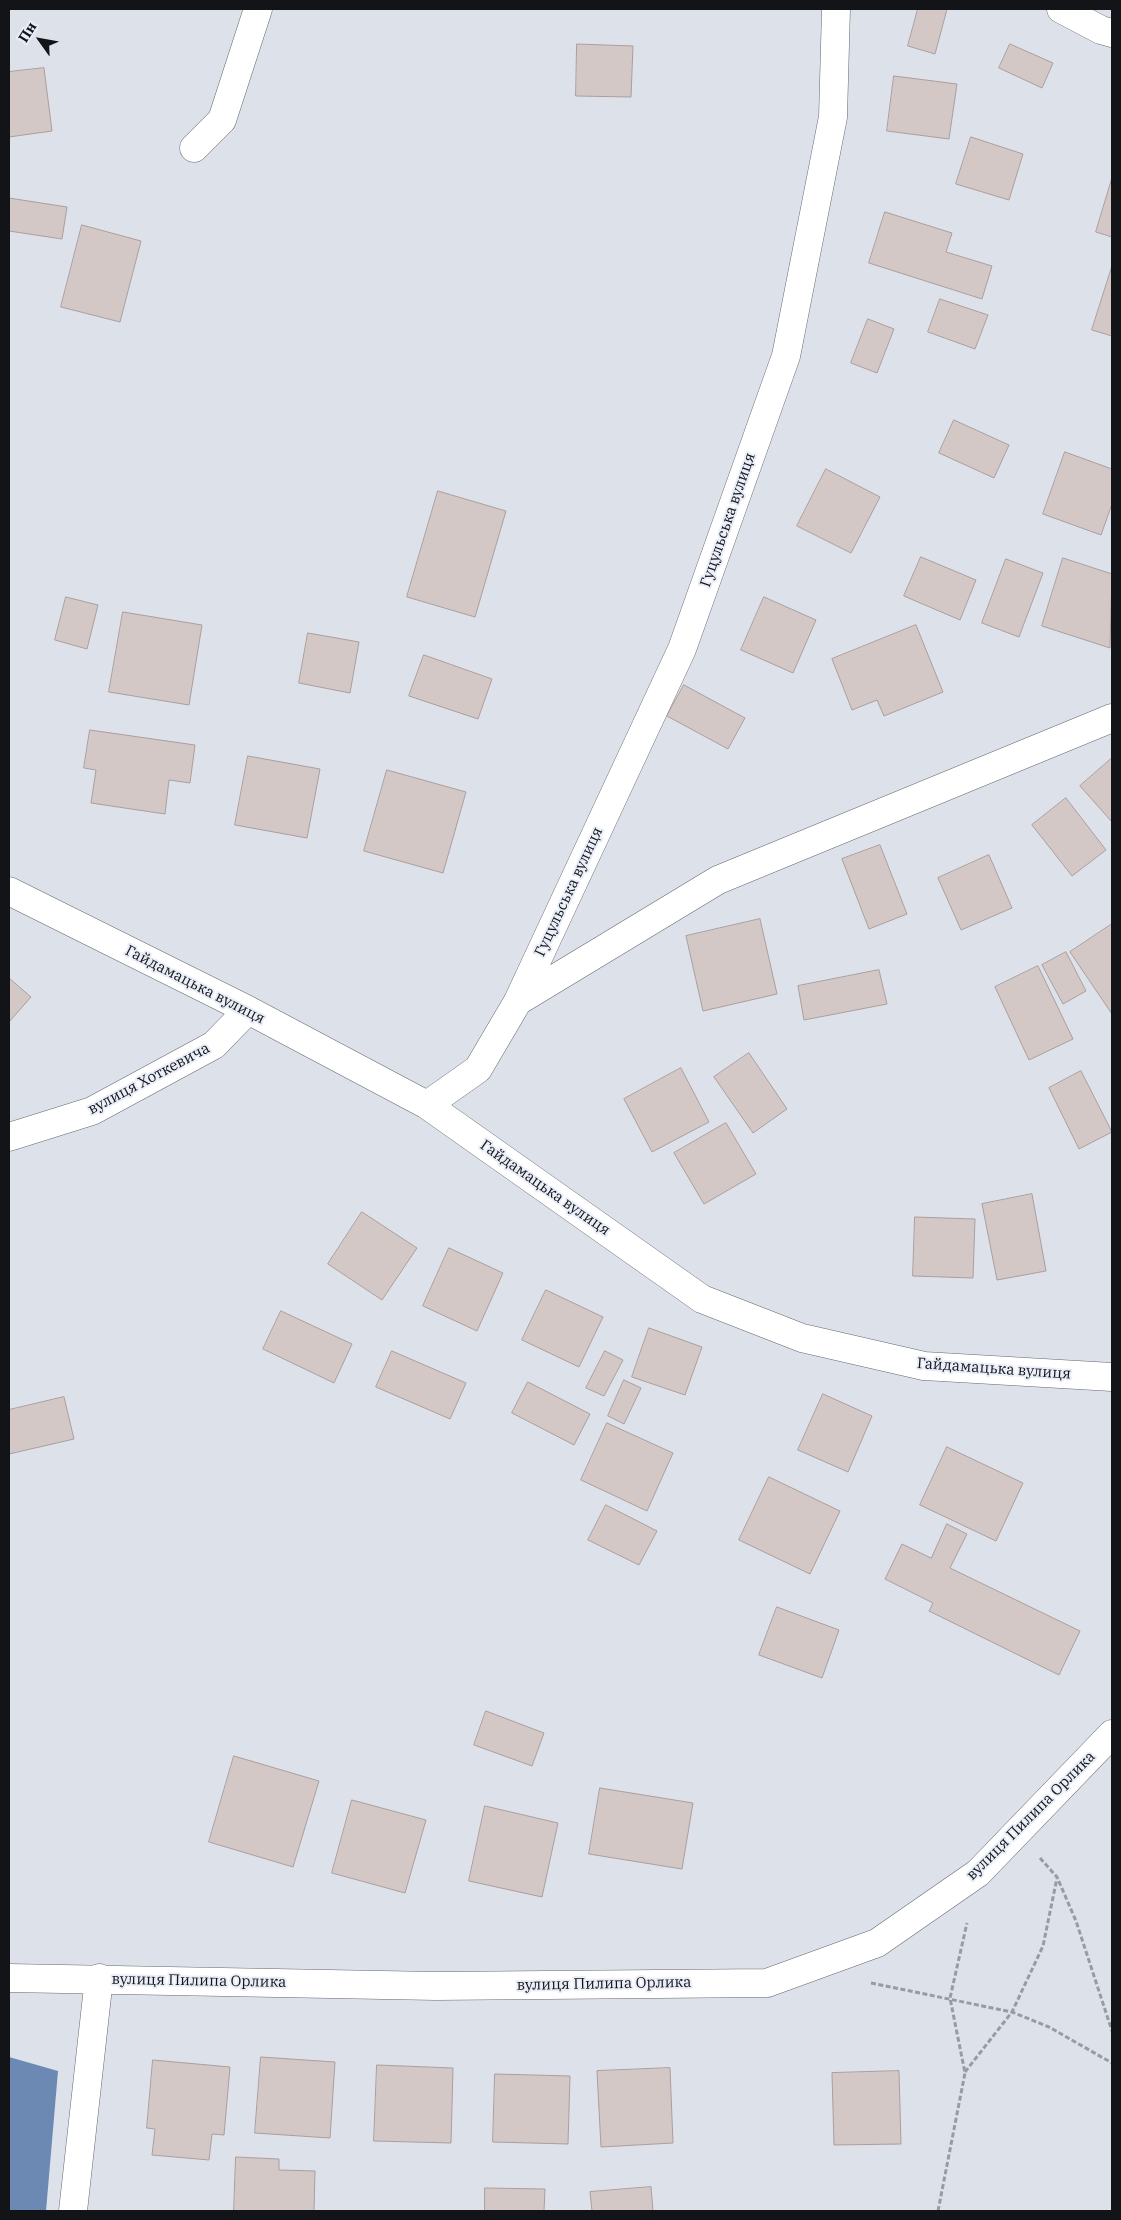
<!DOCTYPE html>
<html>
<head>
<meta charset="utf-8">
<style>
  body { margin:0 }
  #map { position:relative; width:1121px; height:2220px; overflow:hidden; background:#dde1ea; font-family:"IBM Plex Serif",serif }
  canvas { display:block }
  .frame { position:absolute; inset:0; border:10px solid #131417; pointer-events:none }
  .north { position:absolute; left:15px; top:15px; width:50px; height:50px; -webkit-text-stroke:4px #eaeef8; paint-order:stroke; rotate:302deg; font-size:14px; font-weight:700; line-height:20px; text-align:center; color:#131417 }
  .north::after { content:''; display:block; margin:auto; width:18px; height:22px; background:#131417; clip-path:polygon(50% 0,100% 100%,50% 72%,0 100%) }
</style>
</head>
<body>
<div id="map">
<canvas width="1121" height="2220"></canvas>
<div class="frame"></div>
<div class="north">Пн</div>
</div>
<script>
const context = document.querySelector('canvas').getContext('2d');
context.lineJoin = 'round';
function paint(path, color) { context.fillStyle = color; context.fill(path, 'evenodd'); }
function stroke(path, color, width, dash) { context.strokeStyle = color; context.lineWidth = width; context.lineCap = dash ? 'butt' : 'round'; context.setLineDash(dash || []); context.stroke(path); }
function write(font, color, halo, rows, align = 'center') {
  context.font = font + ' "IBM Plex Serif",serif'; context.lineWidth = 4; context.setLineDash([]); context.textBaseline = 'middle'; context.strokeStyle = halo; context.fillStyle = color; for (const [text, x, y, turn = 0] of rows) {
    context.save(); context.translate(x, y); context.rotate((+turn || 0) * Math.PI / 180); context.textAlign = isNaN(turn) ? turn : align; if (halo) context.strokeText(text, 0, 0); context.fillText(text, 0, 0); context.restore();
  }
}
paint(new Path2D(`
  M9,2057l49,14 -12,140h-37z`), '#6b89b3');
const building = new Path2D(`
  M918,9h29l-12,45 -27,-8z
  M577,44l56,2 -2,51 -55,-1z
  M1010,44l43,19 -11,25 -43,-20z
  M44,68l8,63 -43,6v-65z
  M894,76l63,8 -8,55 -62,-8z
  M971,137l52,17 -14,46 -53,-16z
  M1112,178v59l-16,-5z
  M9,198l58,9 -5,32 -53,-8z
  M885,212l67,21 -6,19 46,14 -10,33 -113,-36z
  M82,225l59,16 -21,81 -59,-15z
  M1112,266v70l-20,-6z
  M940,299l48,16 -13,34 -47,-17z
  M868,319l26,10 -17,44 -26,-10z
  M954,420l55,25 -15,33 -55,-25z
  M1065,452l47,17v35l-11,31 -58,-21z
  M826,469l54,28 -29,56 -54,-27z
  M438,491l68,20 -31,106 -68,-20z
  M921,557l55,23 -16,40 -56,-24z
  M1063,558l49,16 -2,74 -68,-22z
  M1006,559l37,14 -24,64 -37,-14z
  M66,597l32,8 -11,44 -32,-9z
  M764,597l52,23 -23,53 -52,-23z
  M123,612l79,13 -13,80 -80,-13z
  M916,625l27,67 -59,24 -7,-16 -25,10 -20,-51z
  M308,633l51,9 -9,51 -51,-10z
  M424,655l68,24 -14,40 -69,-23z
  M684,685l61,33 -17,31 -61,-33z
  M90,730l105,15 -5,38 -21,-3 -4,34 -74,-11 5,-33 -12,-2z
  M248,756l72,13 -13,69 -72,-13z
  M1112,758v64l-32,-36z
  M387,770l79,22 -23,81 -79,-22z
  M1066,798l40,52 -34,26 -40,-51z
  M880,845l27,69 -38,15 -27,-70z
  M989,855l23,53 -51,22 -23,-52z
  M760,919l17,75 -74,17 -17,-75z
  M1112,924v90l-42,-62z
  M1066,952l20,39 -23,13 -21,-39z
  M1038,966l35,73 -44,21 -34,-73z
  M879,970l8,34 -83,16 -6,-34z
  M9,978l22,19 -22,25z
  M749,1053l38,56 -34,24 -39,-56z
  M681,1068l28,54 -57,30 -28,-53z
  M1081,1071l31,61 -33,17 -30,-61z
  M726,1123l30,51 -52,30 -30,-51z
  M1032,1194l14,77 -49,9 -15,-76z
  M362,1212l55,36 -35,52 -54,-36z
  M915,1217l60,2 -2,59 -60,-2z
  M449,1248l54,25 -26,58 -54,-25z
  M546,1290l57,27 -24,50 -57,-27z
  M281,1311l71,33 -18,39 -71,-34z
  M649,1328l53,19 -17,48 -53,-18z
  M392,1351l74,32 -16,36 -74,-32z
  M605,1351l18,9 -19,36 -18,-8z
  M624,1380l17,8 -17,36 -16,-8z
  M528,1382l62,32 -16,31 -62,-32z
  M823,1394l49,22 -24,56 -50,-22z
  M64,1397l10,42 -65,15v-44z
  M607,1423l66,30 -26,58 -66,-31z
  M947,1447l76,36 -27,58 -76,-36z
  M769,1477l71,34 -30,63 -71,-34z
  M606,1505l51,26 -18,34 -51,-25z
  M947,1524l20,10 -17,34 130,63 -21,44 -130,-64 4,-8 -48,-24 17,-35 29,14z
  M777,1607l62,23 -17,48 -63,-23z
  M486,1711l58,22 -12,33 -58,-21z
  M234,1756l85,25 -26,86 -84,-25z
  M600,1788l93,15 -11,66 -93,-15z
  M352,1800l74,20 -21,73 -73,-20z
  M485,1806l73,17 -16,74 -73,-16z
  M261,2057l74,5 -5,76 -75,-5z
  M153,2060l77,7 -6,68 -12,-1 -3,26 -57,-5 3,-26 -8,-1z
  M377,2065l76,3 -2,75 -77,-2z
  M670,2068l3,75 -72,4 -4,-76z
  M899,2071l2,73 -67,1 -2,-72z
  M495,2074l75,2 -2,68 -75,-2z
  M236,2157l43,2v11l36,1 -1,40h-80z
  M651,2187l2,24h-61l-2,-19z
  M485,2188l60,1 -1,22h-59z`);
paint(building, '#d4c8c7');
stroke(building, '#aa9e9d', 1);
const street = new Path2D(`
  M1061,9l40,21 11,3
  M194,148l28,-28 36,-111
  M9,891l239,119 179,95 275,194 100,39 122,28 188,11
  M518,1001l200,-121 394,-162
  M427,1105l51,-36 40,-68 164,-352 104,-293 47,-239 3,-108
  M9,1137l83,-26 122,-66 34,-35
  M9,1978l427,8 331,-3 110,-40 101,-70 134,-139
  M73,2211l26,-233`);
stroke(street, '#656870', 29);
stroke(new Path2D(`
  M1040,1858l17,19 19,44 36,110
  M871,1983l141,29 37,15 63,36
  M965,2072l47,-60 31,-66 14,-68
  M938,2211l27,-138 -15,-75 17,-75`), '#989ba2', 3, [5, 2.5]);
stroke(street, '#fff', 28);
write('15px', '#131417', '#eaeef8', [
  ["Гуцульська вулиця",728,520,-71],
  ["Гуцульська вулиця",569,892,-65],
  ["Гайдамацька вулиця",195,985,27],
  ["вулиця Хоткевича",149,1079,-28],
  ["Гайдамацька вулиця",545,1188,35],
  ["Гайдамацька вулиця",994,1369,4],
  ["вулиця Пилипа Орлика",1031,1816,-45],
  ["вулиця Пилипа Орлика",199,1981,1],
  ["вулиця Пилипа Орлика",604,1984,-1]
]);
</script>
</body>
</html>
